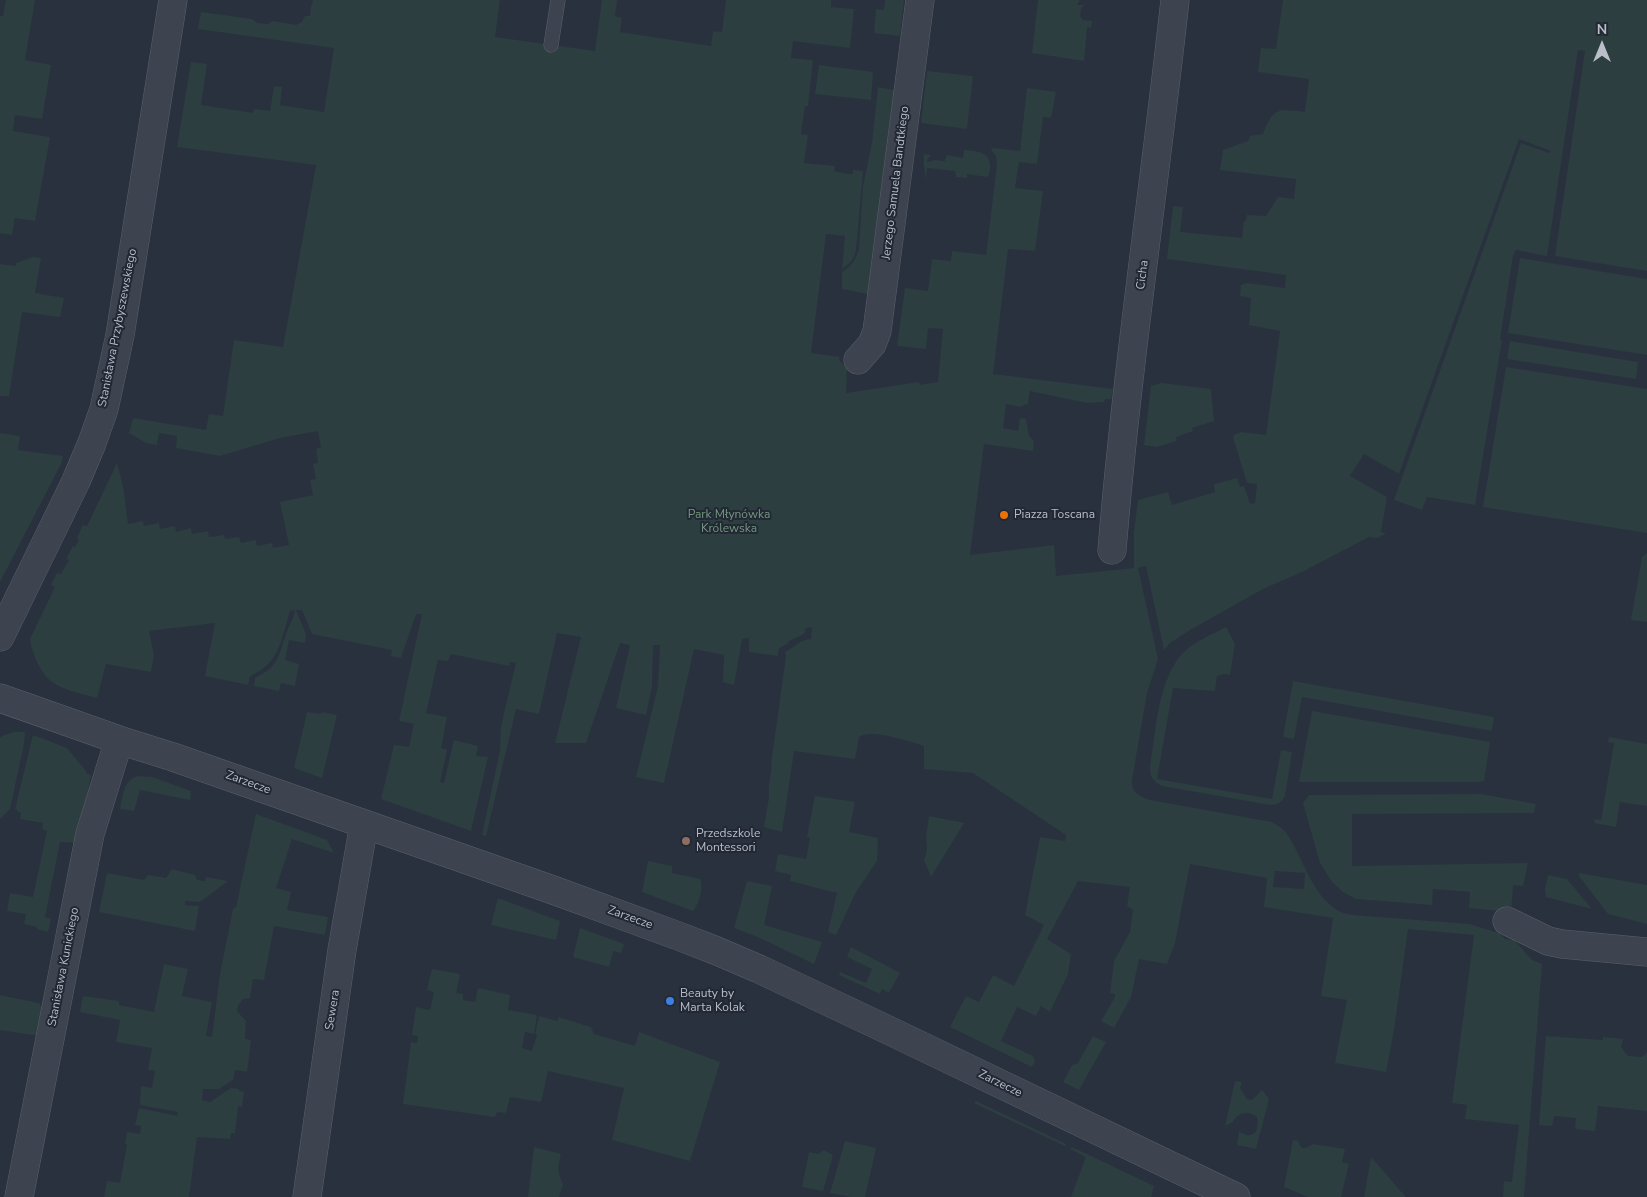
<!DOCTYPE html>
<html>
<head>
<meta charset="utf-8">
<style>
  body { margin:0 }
  #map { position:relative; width:1647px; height:1197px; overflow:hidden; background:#29313e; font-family:"Nunito Sans",sans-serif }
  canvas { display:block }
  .north { position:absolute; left:1577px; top:20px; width:50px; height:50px; -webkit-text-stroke:4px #222834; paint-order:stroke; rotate:0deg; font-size:14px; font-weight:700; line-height:20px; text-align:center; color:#b9bec9 }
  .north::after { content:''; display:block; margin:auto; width:18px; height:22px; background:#b9bec9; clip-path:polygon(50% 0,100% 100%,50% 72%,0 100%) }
</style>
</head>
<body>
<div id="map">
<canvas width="1647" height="1197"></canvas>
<div class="north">N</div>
</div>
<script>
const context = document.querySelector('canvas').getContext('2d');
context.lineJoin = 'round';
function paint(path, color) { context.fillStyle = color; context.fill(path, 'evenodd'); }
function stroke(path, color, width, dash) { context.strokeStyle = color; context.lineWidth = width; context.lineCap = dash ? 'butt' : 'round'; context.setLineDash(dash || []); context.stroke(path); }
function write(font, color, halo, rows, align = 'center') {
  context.font = font + ' "Nunito Sans",sans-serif'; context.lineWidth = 4; context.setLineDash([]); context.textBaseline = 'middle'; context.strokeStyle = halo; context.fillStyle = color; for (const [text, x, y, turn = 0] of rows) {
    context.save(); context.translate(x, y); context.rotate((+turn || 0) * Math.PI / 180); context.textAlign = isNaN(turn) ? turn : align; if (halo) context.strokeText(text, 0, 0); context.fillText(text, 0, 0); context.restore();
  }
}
paint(new Path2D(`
  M6,0h29l-10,60 26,5 -9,54 -27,-4 -2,16 37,6 -15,84 -20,-3 -3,17 -12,-2v-217h3z
  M313,0h187l-5,37 100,14 7,-51h15l-2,16 7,2 -2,14 91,14 2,-15 9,1 4,-32h105v7l23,2 -4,39 -57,-7 -2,17 22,2 -5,46h-3l-4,28 7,1 -4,28 31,3 -1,5 13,3h6v-4l10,1 -7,79c-2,10 -6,13 -14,19l3,-33 -19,-2 -15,119 29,4 -1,3 8,9 -1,24 73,-11 1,3 18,-3 5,-53 -15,-1 -2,21 -29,-3 8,-58 23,3 4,-32 19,2 1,-10 34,4 11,-90 -1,-9 -5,-6 2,-2 27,3 7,-63 29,4 -5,26 -8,-1 -6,47 -18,-2 -4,26 28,3 -8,60 -27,-2 -15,125 120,15 -2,10h-6l-1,3 -17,1 -57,-12 -2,13 -5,1 -1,2 -16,-3 -3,24 15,3 2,-13 6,1 3,17 5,5 -1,10 -49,-7 -14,111 84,-10 2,31 78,-8v-36l4,-32 30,-8 4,13 43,-13 -1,-8 23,-6 3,9 4,-1 6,18 5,-1 2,-19 -10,-1 -14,-46 1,-2 7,-3 25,3 14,-104 -31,-6 2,-27 -11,-2 1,-11 6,-2 38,5 1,-13 -119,-16 6,-53 10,1 -3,25 62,6 2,-17h2l1,-6 19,1 12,-19 16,2 2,-20 -76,-9 3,-20 25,-9 2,-5 13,-2c11,-29 17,-24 42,-22l4,-33 -51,-7 3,-24 15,1 7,-49h364v271l-92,-15 30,-205 -7,-1 -31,206 -31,-6 -3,6 -13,83 2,1 -27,165 -48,-8 -5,13 -28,-10 127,-357 28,10 2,-2 -32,-12 -120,335 -35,-20 -14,22 37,21 -6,35 5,1 -8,5 -9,-1 -65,34 -41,18 -73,41 -20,13 -6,7 -18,-84 -8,2 20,91 -11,34 -15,87c-1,12 7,16 18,20l122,22c5,3 12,7 15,12 18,26 29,78 67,81l115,9 30,9 6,6 9,1 18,20 10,4 -18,233h-21l1,-16 8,1 7,-57 -54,-6 2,-14 -15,-2 22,-168 -66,-6 -14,101 -8,42 -51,-9 12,-63 -26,-4 12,-78 -69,-11 3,-29 -77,-14 -15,79 -8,21 -28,-5 -8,38 -17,31 -13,-7 14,-24v-3l-5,-1 4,-32 16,-29 3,-22 -6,-4 3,-19 -52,-6 -31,58 24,15 -3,20 -18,38 -9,-6 -5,10 -19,-9 -16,34 32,15 2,5 -3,6 -82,-40 16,-31 13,6 14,-27 21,11 30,-61 -19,-10 15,-78 25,4 1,-6 -93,-62 -49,-4v-23c-15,-4 -51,-18 -65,-9l-4,22 -61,-8 -12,81 -18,-5 5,-30v-13l3,-19 -1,-1 15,-108 -1,-4c11,-5 13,-12 26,-13l1,-12 -6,1 -2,6 -15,7 -2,3 -8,4 -1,8 -29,-4v-14l-7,1 -8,46 -11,-3 1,-27 -30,-6 -30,134 -28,-6 22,-91 2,-41h-7l-1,41 -6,29 -30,-7 14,-63 -10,-2 -34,100h-31l26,-106 -24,-4 -18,81 -23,-5 -30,127 -4,-1 18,-85 1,-24 15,-63 -6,-1 -1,4 -58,-12 -3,7 -10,-1 -12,53 21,4 -6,31 6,2 -7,32 4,1 10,-43 24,6 -2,10 12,1 -17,74 -90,-32 13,-54 15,2 5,-23 -15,-3 23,-107h-6l-15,44 -10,-2 1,-6 -80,-16 -10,-24h-6l10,24 -1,9 -16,-3 -4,20 14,4 -4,22 -14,-3 -2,8 -25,-5 1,-8c27,-13 23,-25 33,-49 3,-7 6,-11 7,-19l-5,1c-9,29 -10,52 -40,65l-2,9 -43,-9 10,-53 -66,8 5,24 -3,17 -45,-8 -9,34c-14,-4 -30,-7 -42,-14 -14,-8 -23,-31 -25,-45l25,-52 -4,-2 6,-12 4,1 8,-14 -3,-1 7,-13 2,1 4,-7 -2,-2 6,-13 4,1 30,-63 6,23 5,38 15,-3 1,5 15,-3 1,6 15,-3 1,6 15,-4 1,6 16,-3 1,6 15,-2 1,4 14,-2 2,6 15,-3 1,6 15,-3 1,5 16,-3 -9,-43 33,-7 -3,-15 6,-1 -3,-15 5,-1 -2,-14 5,-2 -3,-16 -38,7 -60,18 -44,-8 1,-12 -18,-3 -2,12 -11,-2 -17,-10 4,-15 73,12 3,-16 14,2 11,-76 49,7 33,-182 -139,-18 14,-85 16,2 -6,41 52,8 1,-4 16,2 4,-25 8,1 -2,18 44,7 10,-64 -136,-19 3,-17 51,7 5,4 11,1 5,-3 23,4 6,-3 3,-6h5l1,-9zM1275,871l30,2 -1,16 -31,-2z
  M885,0h19l-4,36 -26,-3 2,-24 8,1z
  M1038,0h42l-3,5h8l-4,3 -1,8 3,4 9,1 -1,7 -4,-1 -3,34 -52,-8z
  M819,65l54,7 -2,28 -56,-6z
  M927,71l46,5 -6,53 -46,-6z
  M878,87l16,3 -26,204 -26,-5v-17c10,-7 14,-12 17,-24l4,-62 9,-43z
  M964,150c17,1 30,3 25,25l-3,2 -19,-3v4l-11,-1 -1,-6 -28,-3 -1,13 -2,-16v-11l7,1 -4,5v2l8,-2 10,1 2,-6 16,3z
  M33,257l8,1 -6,35 29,5 -4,19 -38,-5 -13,84h-9v-132l16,2v-3z
  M1520,258l127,21v76l-139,-22z
  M1510,341l128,21 -2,17 -129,-20z
  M1506,367l141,22v144l-164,-26z
  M1162,383l49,6 3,32 -22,7 1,3 -17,6 1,4 -21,6 -12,-2 7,-59z
  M0,433l20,3 -2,14 45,6 -2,8 -61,118z
  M1647,553v69l-16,-2 11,-63z
  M1226,627l9,17 -5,31 -6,-1 -7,2 -2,15 -42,-3 -16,91 115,20 9,-49 11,2 -7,44c-3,6 -8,9 -15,9l-108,-19c-10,-5 -12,-10 -12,-20 6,-35 8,-91 36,-116 11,-10 27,-16 40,-23z
  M1293,681l201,36 -2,14 -190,-34 -8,42 -11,-2z
  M1312,711l178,31 -6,39 -6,1h-179z
  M307,712l14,2 1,-2 15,3 -15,63 -28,-10z
  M14,732h11l-1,12 -14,65 -10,10v-81l2,-2z
  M33,735l34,13 19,23v2l5,2 -13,68 -18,-1 -15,75 6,2 -3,13 -11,-3v-2l-13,-3 2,-10 -19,-3 3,-18 23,4 14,-66 -5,-2 1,-6 -23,-4 1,-6 -6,-4z
  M1609,737l38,7v62l-27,-4 -4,25 -22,-4 1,-4 6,1 13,-77 -6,-1z
  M138,776l14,1 39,14 -1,9 -50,-10 -6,21 -14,-2c3,-14 3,-29 18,-33z
  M1481,794l55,10 -2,9 -182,1v52l176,-3 -5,23 -10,-1 -2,27 -42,-4 1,-16 -37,-3 -1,16 -76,-6 -13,-7 -11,-10 -12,-19 -17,-60 6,-8z
  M815,796l40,6 -6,30 29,6 -1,23 -21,31 -20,43 -8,-3 9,-39 -47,-12 1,-6 -16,-4 3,-17 28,5 4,-21 -3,-1z
  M256,814l71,26 7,13 -42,-14 -16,49 15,4 -4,18 41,7 -3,18 -51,-9 -10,54 -11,-1 -3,19 -7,1 -5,7 -1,5 9,10 -1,18 6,1 -4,32 -12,-2 -2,10 -14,9h-16l-1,11 8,2 21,-14 8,1v2l5,1 -2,15 -4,-1 -3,27h-4l-1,6 -33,-2 -8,60h-85l3,-16 13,2 7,-38 -2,-1 2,-12 13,2 1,-8 -6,-1 4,-17 38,8 1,-4 -38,-7 1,-19 11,2 3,-17 -7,-1 4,-22 -36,-6 4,-22 -40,-8 3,-16 36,5v4l35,7 10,-48 24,5 -6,27 30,6 -6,34 6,1 8,-63 13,-65 3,-2z
  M929,816l35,7 -33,54 -7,-17 3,-10 -1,-13z
  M648,861l24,5v7l28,6c4,8 -1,25 -7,32l-51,-19z
  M172,869l23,6 2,5 8,1 1,-4 22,4 -28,21 -15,-1v4l14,1 -4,25 -96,-19 8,-39 37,7 4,-5 18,3z
  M1579,873l68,12v39l-39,-10 -29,-38z
  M1548,875l19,4 25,30 -46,-12 -1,-8z
  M747,881l25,5 -8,39 58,17 -8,22 -54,-26 -26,-10z
  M498,898l62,23 -4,19 -65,-15z
  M580,928l44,16 -3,9 -8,-2 -4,16 -36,-10z
  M851,947l49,26 -11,20 -7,-4 -2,5 -41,-19 1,-3 26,11 6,-14 -25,-12z
  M432,969l28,5 -4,19 7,1v6l12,2 3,-14 32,7 -2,15 29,5 -3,19 -9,-2 -3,16 10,3 5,-16 -2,-1 4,-18 19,5v-4l33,10 3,7 41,12 4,-14 81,30 -30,99 -78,-21 13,-56 -1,4 -76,-17 -7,31 -31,-5 -4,16 -9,-1 -2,5 -92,-13 8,-62 6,1 1,-7 -6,-1 4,-28 14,3 4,-18 -7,-2z
  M0,995l39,8 6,9 -5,24 -40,-6z
  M1093,1036l13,6 -27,48 -16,-8 9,-17 6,-2z
  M1546,1036l57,4v-3l20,2 -2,8 7,9 14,1 5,-5v59l-49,-5 -3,25 -20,-2 1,-11 -22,-2 -2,10 -13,-1z
  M1235,1081l7,1 -2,6 7,11 5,1 10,-10 7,9 -13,50 -19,-4 2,-14c14,10 21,1 18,-14 -8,-6 -19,-6 -24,5l-8,4z
  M976,1101l90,43 -1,2 -83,-39 -8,-4z
  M1293,1140l5,1 4,7h4l7,-4 32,5 -3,13 7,2 -8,33h-33l-24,-10z
  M845,1141l31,7 -11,49h-14l-21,-4z
  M534,1147l27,7c-3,12 -4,19 2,30l-4,13h-31z
  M1072,1147l82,39 -3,11h-80l15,-40 -16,-8z
  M824,1150l9,5 -10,36 -21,-4 7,-35 9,2z
  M1371,1157l34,39v1h-41z`), '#2c3e40');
const lane = new Path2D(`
  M551,45l7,-45`);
const street = new Path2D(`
  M858,360l14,-16 5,-13 43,-331
  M1112,550c15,-184 43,-367 63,-550
  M0,637l76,-156 16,-38 12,-34 16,-74 53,-335
  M0,698l119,42 54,17 380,133 128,47 36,14 42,18 127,60 350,168
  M1507,921l41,20 14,3 85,8
  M19,1197l71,-363 29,-94
  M307,1197l35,-247 22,-126`);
stroke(lane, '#5b616c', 15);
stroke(street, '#5b616c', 29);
stroke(lane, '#3d434f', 14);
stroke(street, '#3d434f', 28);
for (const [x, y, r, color] of [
  [1004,515,5,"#e8710a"],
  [686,841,5,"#8d6e63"],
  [670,1001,5,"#3f7fe0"]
]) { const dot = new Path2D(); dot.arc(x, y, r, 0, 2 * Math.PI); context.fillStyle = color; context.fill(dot); stroke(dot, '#222834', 2); }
write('12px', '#b9bec9', '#222834', [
  ["Jerzego Samuela Bandtkiego",896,183,-83],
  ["Cicha",1143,275,-83],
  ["Stanisława Przybyszewskiego",118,328,-79],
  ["Zarzecze",248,783,20],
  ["Zarzecze",630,918,20],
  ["Stanisława Kunickiego",64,967,-79],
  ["Sewera",333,1010,-81],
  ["Zarzecze",1000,1084,26]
]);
write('12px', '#73977e', '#222834', [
  ["Park Młynówka",729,515],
  ["Królewska",729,529]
]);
write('12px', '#b9bec9', '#222834', [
  ["Piazza Toscana",1014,515],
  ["Przedszkole",696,834],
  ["Montessori",696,848],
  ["Beauty by",680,994],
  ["Marta Kolak",680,1008]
], 'left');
</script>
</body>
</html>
